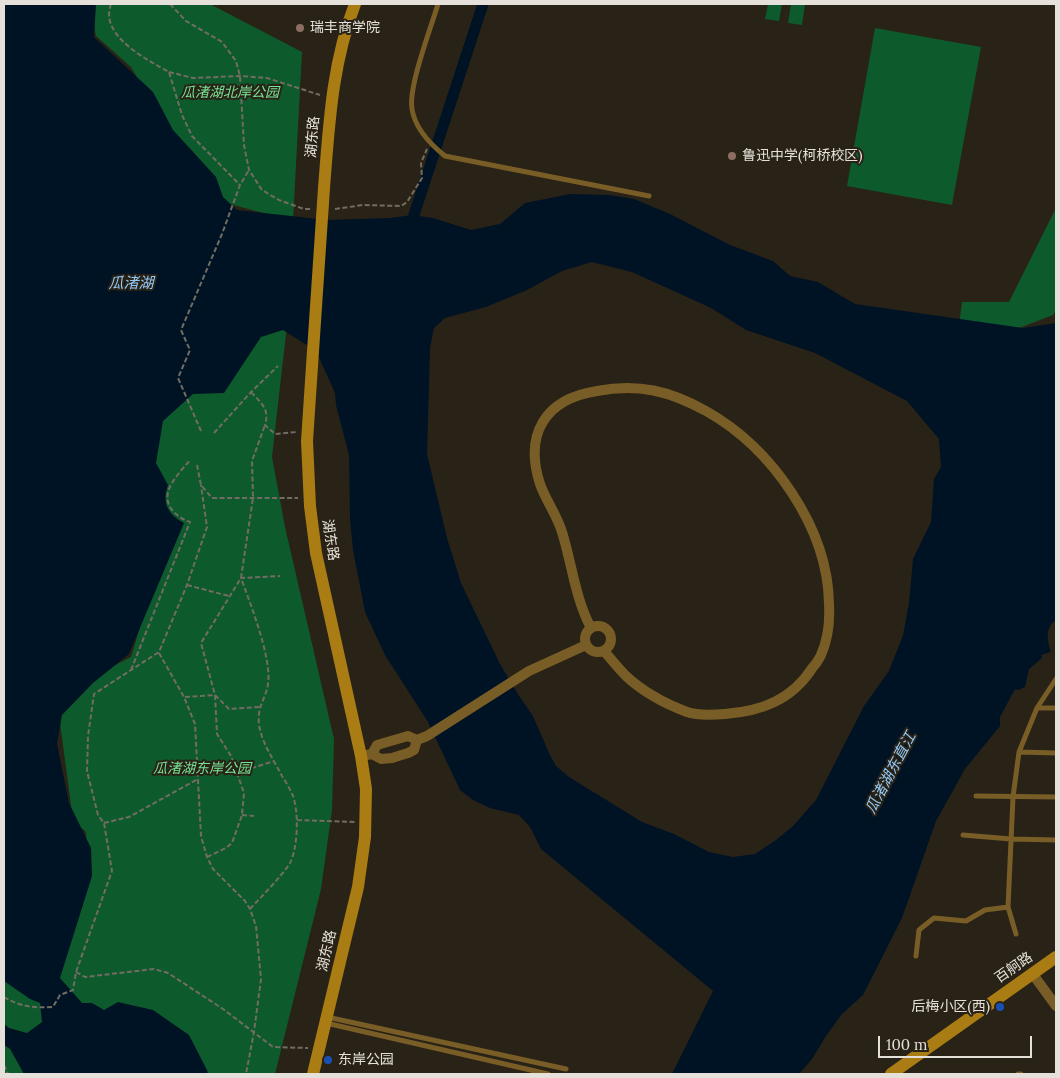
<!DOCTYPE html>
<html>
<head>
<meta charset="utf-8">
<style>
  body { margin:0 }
  #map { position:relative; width:1060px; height:1078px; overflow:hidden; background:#292216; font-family:Lora,serif }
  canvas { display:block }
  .frame { position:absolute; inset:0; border:5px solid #e5e0d9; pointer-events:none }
  .scale { position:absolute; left:878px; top:1036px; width:154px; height:22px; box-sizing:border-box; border:2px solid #e5e0d9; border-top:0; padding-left:6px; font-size:15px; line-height:18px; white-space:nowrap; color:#e5e0d9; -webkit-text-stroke:4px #292216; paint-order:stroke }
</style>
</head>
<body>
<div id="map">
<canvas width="1060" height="1078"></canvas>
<div class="frame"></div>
<div class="scale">100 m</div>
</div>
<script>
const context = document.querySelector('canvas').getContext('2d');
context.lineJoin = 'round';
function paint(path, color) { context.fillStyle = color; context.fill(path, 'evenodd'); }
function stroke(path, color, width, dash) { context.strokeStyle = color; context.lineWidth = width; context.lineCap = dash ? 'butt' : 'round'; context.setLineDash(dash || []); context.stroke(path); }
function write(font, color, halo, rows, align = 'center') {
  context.font = font + ' Lora,"Noto Sans SC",serif'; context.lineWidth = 4; context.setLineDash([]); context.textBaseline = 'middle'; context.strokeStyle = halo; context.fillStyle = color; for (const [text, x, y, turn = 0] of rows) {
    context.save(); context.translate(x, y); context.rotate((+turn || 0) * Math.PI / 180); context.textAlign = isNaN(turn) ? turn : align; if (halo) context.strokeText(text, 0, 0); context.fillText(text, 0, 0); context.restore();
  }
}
paint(new Path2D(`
  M90,4h120l92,48 -9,169 -78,-21 -53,-81 -31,-52 -35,-31z
  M768,4h14l-3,17 -14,-2z
  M791,4h14l-3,21 -14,-2z
  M875,28l106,19 -29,158 -105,-19z
  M1056,208v102l-3,5 -39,15 -55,-4 3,-24h47z
  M287,325l-15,132 13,70 49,212 -2,71 -11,79 -46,185h-271v-95l83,-112 -1,-35 -13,-12 -15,-112 10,-19 63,-32 41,-136 -17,-15 -2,-90 102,-87z`), '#0d5b2c');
paint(new Path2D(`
  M4,4h92l-2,33 59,55 20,38 43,47 7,20 14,13 90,10 63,-2 22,-3 21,3 38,12 29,-6 25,-21 45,-9 39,1 25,4 36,15 60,31 43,16 17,15 28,6 37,22 168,24 33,-5v297c-11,7 -9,21 -5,32l-10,3 1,3 -13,11 -4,18 -7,3 -3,-1 -15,28v9l-35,43 -29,52 -34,97 -39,77 -21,19 -16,22 -14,23 -13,15h-127l41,-83 -172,-142 -11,-22 -11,-12 -29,-7 -17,-8 -13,-10 -32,-68 -43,-67 -20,-43 -12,-62 -3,-31 -1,-64 -13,-50 -1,-12 -19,-42 -33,-21 -22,7 -37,56 -31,1 -30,27 -7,42 12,22c-6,17 -1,29 16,38l-55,131 -36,29 -31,32 -5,29 12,59 22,45 1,28 -32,102 22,25h10l12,7 14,-8 35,8 36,25 18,35 1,4h-184l-14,-25 -6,-4v-21l5,4 18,5 15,-11 -2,-19 -10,-4 -26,-18zM592,262l40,10 79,36 35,22 69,23 92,48 32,38 2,28 -7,12 -3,43 -18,37 -4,44 -6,32 -14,36 -25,35 -48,94 -23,26 -17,14 -21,14 -22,3 -24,-5 -35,-18 -32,-12 -73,-45 -13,-11 -7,-13 -16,-37 -14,-20 -19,-32 -39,-81 -14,-45 -20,-84 3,-106 4,-20 11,-10 41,-11 41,-17 35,-19z`), '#001325');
stroke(new Path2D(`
  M409,230l74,-226`), '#001325', 11);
stroke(new Path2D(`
  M111,4c-1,3 -2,8 -2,11 1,26 40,46 60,57l13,43 10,21 48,49
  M170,4l16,17 36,21 14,19 4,15 4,69 5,25 13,20 17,10 25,9h8
  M169,72l24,6 47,-2 27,2 53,17
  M335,209l28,-4 38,1 6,-4 15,-24 -1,-15 6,-14
  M251,392c10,11 19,17 14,33l10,9 22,-2
  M201,431l-23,-53 12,-28 -9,-20 41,-96 18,-49 9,-15
  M214,433l37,-41 27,-26
  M197,465l4,20 11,13h86
  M187,585l42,11
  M159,653l25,44 11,27 6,112 6,21 6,12 32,32 5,8 6,17 5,53 -7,53 -8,42
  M131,670l59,-148c-7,-2 -12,-6 -17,-11 -16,-18 6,-37 17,-51
  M215,695l14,14 30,-2
  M185,697l30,-2
  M237,773l37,-12
  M242,815l12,1
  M297,820l58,2
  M104,823l25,-6 69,-38
  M207,857l19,-9 6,-5 10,-28 2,-22 -13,-37 -14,-22 -2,-39 -14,-52 40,-65 12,-80 -1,-37 13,-36
  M250,909c11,-12 32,-33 40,-46 8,-16 9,-50 3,-67 -3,-7 -7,-14 -11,-20 -8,-16 -21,-34 -23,-52 -2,-19 7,-25 9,-40 4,-26 -18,-81 -27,-106l39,-2
  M76,972l9,5 69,-8 14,4 55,36 50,38 35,1
  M4,997c16,10 31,11 49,10l7,-12 13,-5 3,-18 36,-101 -8,-48 -6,-8 -11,-44 1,-35 6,-42 65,-42 28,-67 20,-58 -6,-42
  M4,1065l4,9`), '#726c62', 2, [5, 2.5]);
stroke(new Path2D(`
  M438,4c-7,24 -30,83 -26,105 3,20 18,35 33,47l204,40
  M1037,708h19
  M1019,752l37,1
  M976,796l80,1
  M963,835l48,4 45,1
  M1016,934l-8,-27 5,-110 6,-45 18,-44 19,-29
  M916,956l3,-26 15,-12 32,3 19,-11 23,-3
  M327,1017l239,52
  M326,1023l222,51
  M1018,1074h3`), '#795d26', 5);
stroke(new Path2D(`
  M585 639a13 13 0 1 1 26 0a13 13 0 1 1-26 0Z
  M591,628c-16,-30 -19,-64 -29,-96 -5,-17 -16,-31 -22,-48 -16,-50 5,-85 57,-93 41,-8 73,0 109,20 66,37 122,117 123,193 1,17 -1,35 -8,51 -2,4 -5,9 -8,12 -21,33 -51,44 -88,47 -12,1 -27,2 -38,-2 -21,-8 -45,-21 -61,-36 -8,-8 -15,-17 -22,-25
  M417,740l10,-4 102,-65 57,-26
  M361,756l11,-2 9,5 11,-1 16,-5 6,-3 3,-10 -9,-4 -31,9 -5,9
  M1032,973l24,33`), '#795d26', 10);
stroke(new Path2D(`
  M324,188c5,-63 8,-125 31,-184
  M312,366l-5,75 3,65 6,47 45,203 5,33 -1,48 -7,50 -45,187
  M891,1074l165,-117`), '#a97c14', 12);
stroke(new Path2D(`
  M312,366l12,-178`), '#a97c14', 12);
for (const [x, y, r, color] of [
  [300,28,5,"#8d6e63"],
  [732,156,5,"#8d6e63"],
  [1000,1007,5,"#1a4fb4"],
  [328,1060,5,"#1a4fb4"]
]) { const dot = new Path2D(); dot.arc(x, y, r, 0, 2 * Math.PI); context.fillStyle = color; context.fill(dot); stroke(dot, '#292216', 2); }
write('14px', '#e5e0d9', '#292216', [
  ["瑞丰商学院",310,28],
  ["鲁迅中学(柯桥校区)",742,156],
  ["后梅小区(西)",990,1007,"right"],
  ["东岸公园",338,1060]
], 'left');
write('italic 14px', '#76e294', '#292216', [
  ["瓜渚湖北岸公园",230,93],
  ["瓜渚湖东岸公园",202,769]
]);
write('14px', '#e5e0d9', '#292216', [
  ["湖东路",313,137,-85],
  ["湖东路",330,540,81],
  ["湖东路",327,951,-77],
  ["百舸路",1014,968,-35]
]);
write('italic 15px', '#91c9f9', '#292216', [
  ["瓜渚湖",131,284],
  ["瓜渚湖东直江",891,773,-62]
]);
</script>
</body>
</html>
